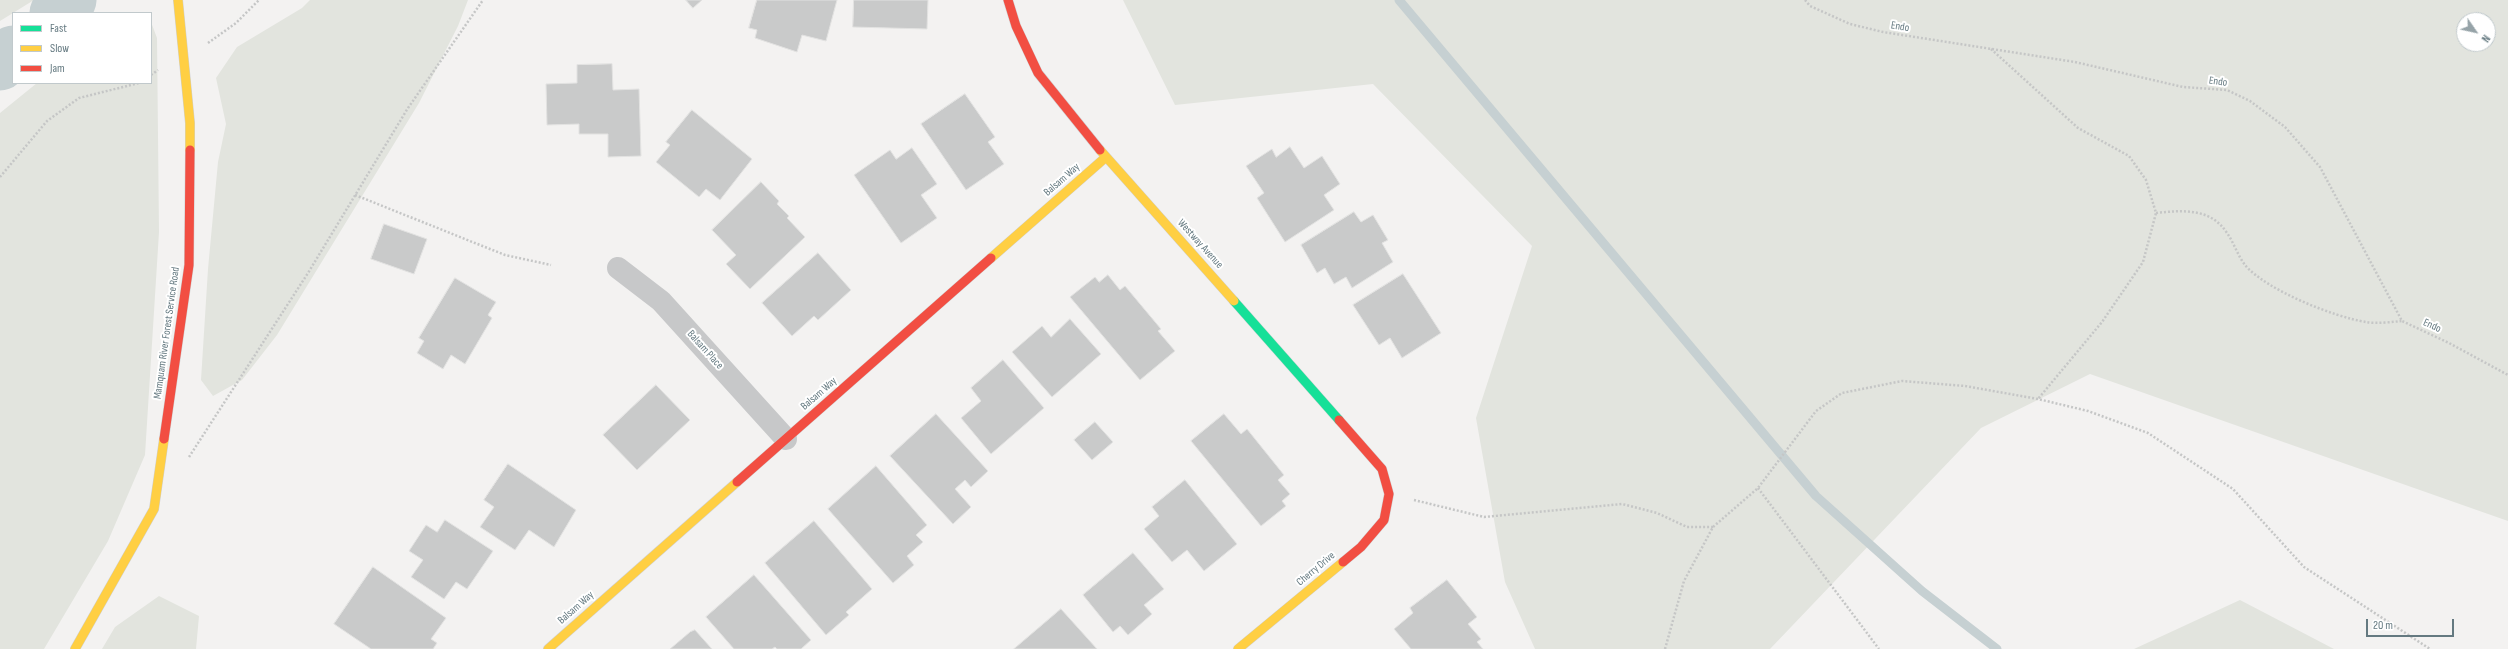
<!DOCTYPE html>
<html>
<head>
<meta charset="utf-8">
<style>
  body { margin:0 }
  #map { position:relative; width:2508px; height:649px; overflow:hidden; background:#f3f2f1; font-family:"Sofia Sans Condensed",sans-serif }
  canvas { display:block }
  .legend { position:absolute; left:12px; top:12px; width:140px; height:72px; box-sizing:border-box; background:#fff; border:1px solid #c1c9cc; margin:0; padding:5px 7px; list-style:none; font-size:12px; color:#647980 }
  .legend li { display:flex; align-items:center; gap:8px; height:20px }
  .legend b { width:20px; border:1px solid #c1c9cc }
  .north { position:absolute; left:2456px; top:12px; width:40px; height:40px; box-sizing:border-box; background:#fff; border:1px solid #c1c9cc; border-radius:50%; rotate:124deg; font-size:11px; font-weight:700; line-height:16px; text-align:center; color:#647980 }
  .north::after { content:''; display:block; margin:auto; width:14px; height:18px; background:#96a3a8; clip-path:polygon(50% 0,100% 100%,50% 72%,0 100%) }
  .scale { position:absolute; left:2366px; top:619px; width:88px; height:18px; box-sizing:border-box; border:2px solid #647980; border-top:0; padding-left:5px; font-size:12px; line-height:14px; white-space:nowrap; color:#647980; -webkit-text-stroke:3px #fff; paint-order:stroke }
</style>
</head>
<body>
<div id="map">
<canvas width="2508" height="649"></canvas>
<ul class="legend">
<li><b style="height:5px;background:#16e098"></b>Fast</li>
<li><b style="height:5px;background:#ffcf43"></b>Slow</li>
<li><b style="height:5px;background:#f24e42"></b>Jam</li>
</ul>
<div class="north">N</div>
<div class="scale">20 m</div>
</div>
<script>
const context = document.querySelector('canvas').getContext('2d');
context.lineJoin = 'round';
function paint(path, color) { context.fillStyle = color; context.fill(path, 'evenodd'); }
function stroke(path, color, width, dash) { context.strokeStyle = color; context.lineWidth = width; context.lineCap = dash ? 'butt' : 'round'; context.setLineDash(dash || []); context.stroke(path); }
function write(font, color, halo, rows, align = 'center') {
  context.font = font + ' "Sofia Sans Condensed",sans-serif'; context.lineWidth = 4; context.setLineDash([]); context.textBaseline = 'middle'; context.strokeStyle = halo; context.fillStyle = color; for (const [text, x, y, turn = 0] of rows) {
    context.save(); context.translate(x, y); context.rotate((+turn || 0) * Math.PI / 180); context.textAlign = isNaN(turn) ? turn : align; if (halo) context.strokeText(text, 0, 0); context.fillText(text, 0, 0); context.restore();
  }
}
paint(new Path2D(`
  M0,0h34l-34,21z
  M310,0h158l-10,26 -39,77 -142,232 -35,45 -29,16 -12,-16 7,-111 10,-107 8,-38 -10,-46 21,-31 65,-39z
  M1123,0h1385v521l-418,-147 -109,54 -211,221h-235l-30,-67 -29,-164 56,-172 -159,-162 -198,21zM2464,20h24v24h-24z
  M151,22l6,16 2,194 -14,223 -37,86 -64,108h-44v-536l37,-30h114z
  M159,596l40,20 -3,33h-94l13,-22z
  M2240,600l94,49h-200z`), '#e2e4de');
stroke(new Path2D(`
  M1399,0l417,496 106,95 75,58`), '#c6d0d2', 9);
stroke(new Path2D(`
  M56,13l14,-13
  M0,64l13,-12`), '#c6d0d2', 53);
const building = new Path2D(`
  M686,0h16l-9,8z
  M757,0h80l-11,41 -24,-6 -5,17 -42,-14 2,-8 -8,-2z
  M854,0h74l-1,29 -74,-2z
  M612,64l1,26 26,-1 2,67 -33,1v-23h-29v-10l-32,1 -1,-41 31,-1v-18z
  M965,94l30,43 -7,5 16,22 -38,26 -45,-66z
  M692,110l60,49 -32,41 -14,-11 -7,8 -43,-35 14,-17 -4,-3z
  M1290,147l14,21 18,-12 18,28 -16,11 10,15 -49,32 -28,-44 7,-5 -18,-27 26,-17 4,8z
  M912,148l25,36 -16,11 16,23 -36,25 -47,-68 36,-25 6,9z
  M761,182l18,19 -2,3 12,12 -2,2 18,19 -55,52 -24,-25 10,-9 -24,-25z
  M1354,212l7,10 12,-7 15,25 -6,3 11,19 -41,26 -6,-11 -12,7 -9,-16 -8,5 -16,-28z
  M384,224l43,15 -13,35 -43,-15z
  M818,253l33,37 -33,30 -4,-4 -22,20 -30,-33z
  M1403,274l38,59 -39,25 -12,-20 -11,7 -26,-40z
  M1108,275l12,15 5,-4 36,43 -3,2 17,20 -35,29 -70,-83 25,-20 4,5z
  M455,278l41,24 -8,13 4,3 -27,46 -14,-9 -8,14 -26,-16 7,-12 -5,-3z
  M1070,319l31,35 -49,43 -40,-45 30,-26 9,11z
  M1003,360l41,48 -53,46 -30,-36 20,-17 -10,-13z
  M656,385l34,35 -53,50 -34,-35z
  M936,414l52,57 -17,16 -6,-7 -10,9 16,18 -18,17 -63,-68z
  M1224,414l17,20 6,-5 37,46 -6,5 12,14 -8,7 4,5 -25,20 -70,-85z
  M1095,422l18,20 -21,18 -18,-20z
  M508,464l68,46 -22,37 -25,-17 -14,20 -35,-23 14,-20 -10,-7z
  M876,466l51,59 -11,10 7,7 -16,14 7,9 -21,18 -65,-74z
  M1185,480l52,64 -33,27 -17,-21 -15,12 -28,-33 15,-13 -7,-9z
  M445,520l48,31 -26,38 -11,-7 -12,17 -33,-22 12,-17 -14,-9 17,-26 11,7z
  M814,521l58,68 -26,23 3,3 -23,20 -61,-72z
  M1133,553l31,36 -20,16 8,9 -24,21 -8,-9 -7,6 -30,-37z
  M373,567l73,51 -15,21 6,4 -4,6h-62l-37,-25z
  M754,575l57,65 -10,9h-24l-2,-2 -3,2h-38l-28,-32z
  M1447,580l30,37 -9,7 13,15 -4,3 6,7h-72l-17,-20 19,-16 -3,-5z
  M1061,609l36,40h-83z
  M695,630l17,19h-42l20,-17z`);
paint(building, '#c9caca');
stroke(building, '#e2e2e1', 1);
const fast = new Path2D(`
  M1234,301l105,119`);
const slow = new Path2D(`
  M178,0l12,123v27
  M1100,150l134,151
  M991,258l115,-101
  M75,649l79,-140 10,-70
  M548,649l189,-167
  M1238,649l105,-87`);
const jam = new Path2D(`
  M1008,0l8,26 22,47 62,77
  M1339,420l43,49 7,25 -5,26 -23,27 -18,15
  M164,439l25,-174 1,-115
  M737,482l254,-224`);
stroke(fast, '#cfd0d1', 10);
stroke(slow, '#cfd0d1', 10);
stroke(jam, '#cfd0d1', 10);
stroke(new Path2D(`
  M1805,0l5,6 40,18 33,8 192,30 108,25 44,3 23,11 35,26 35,40 82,154 47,22 59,32
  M208,43l28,-20 23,-23
  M1991,49l87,79 51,28 17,24 10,33 -13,49 -41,60 -64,77
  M151,75l7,-5
  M0,177l47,-56 32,-23 60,-15
  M355,195l150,60 46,10
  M2156,213c27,-3 55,-5 71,20 7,10 11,23 18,32 21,25 89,52 121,57 11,2 25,0 36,-1
  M189,457l119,-184 100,-165 75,-108
  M1758,488l121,161
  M1414,500l70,17 138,-13 35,9 30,14h26
  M1665,649l19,-68 29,-54 45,-39 58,-77 26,-18 60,-12 63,5 73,13 50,12 60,22 85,56 71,78 126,82`), '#c5c6c6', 2.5, [2, 2]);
stroke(new Path2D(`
  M618,268l43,33 125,138`), '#c7c8c9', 22);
stroke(fast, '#16e098', 9);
stroke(slow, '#ffcf43', 9);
stroke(jam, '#f24e42', 9);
write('11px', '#647980', '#fff', [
  ["Endo",1900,27,9],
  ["Endo",2218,82,8],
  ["Balsam Way",1062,180,-41],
  ["Westway Avenue",1200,244,48],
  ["Endo",2432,326,24],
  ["Mamquam River Forest Service Road",167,333,-82],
  ["Balsam Place",705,350,48],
  ["Balsam Way",819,394,-41],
  ["Cherry Drive",1316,569,-40],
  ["Balsam Way",576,608,-41]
]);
</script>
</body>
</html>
